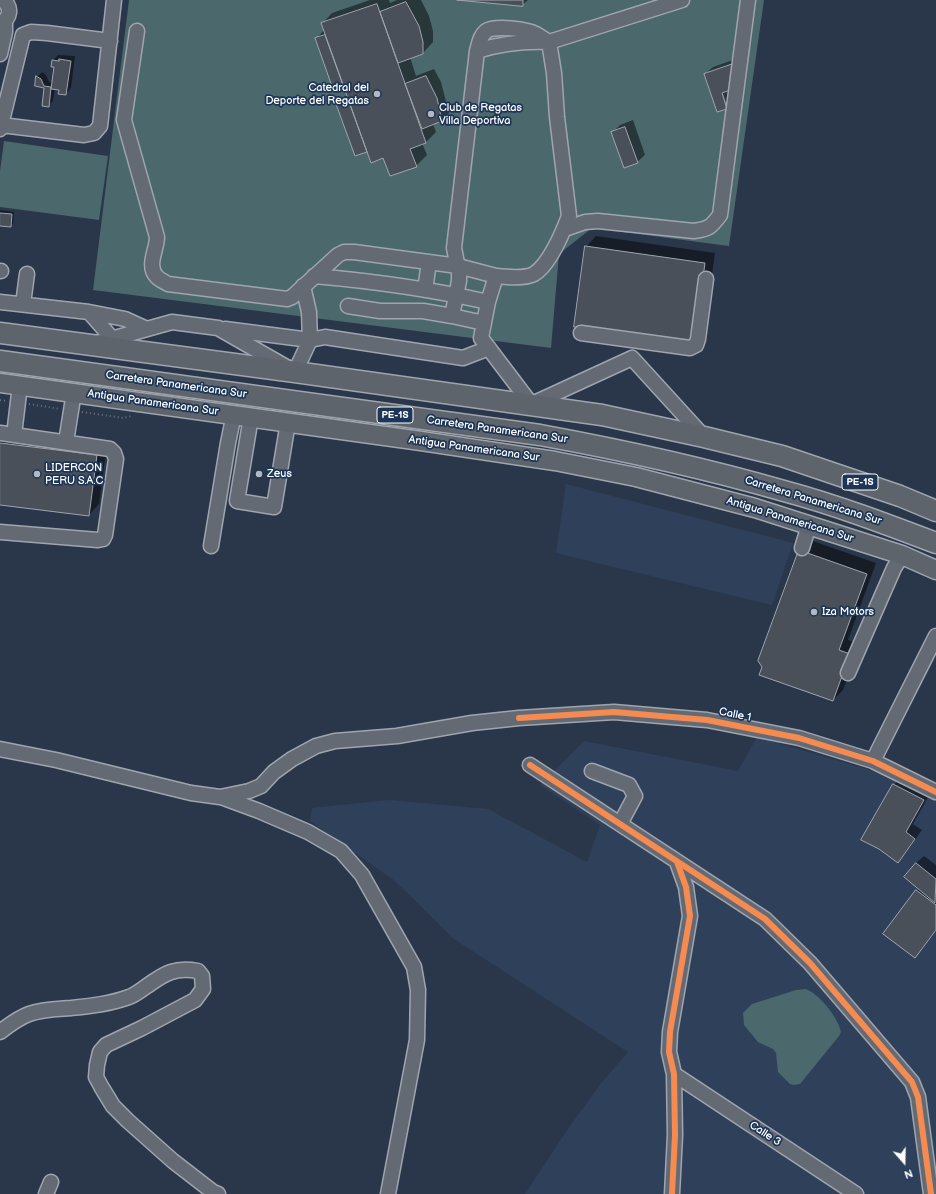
<!DOCTYPE html>
<html>
<head>
<meta charset="utf-8">
<style>
  body { margin:0 }
  #map { position:relative; width:936px; height:1194px; overflow:hidden; background:#2a374a; font-family:"Balsamiq Sans",sans-serif }
  canvas { display:block }
  .north { position:absolute; left:884px; top:1142px; width:40px; height:40px; -webkit-text-stroke:3px #1d3557; paint-order:stroke; rotate:160deg; font-size:11px; font-weight:700; line-height:16px; text-align:center; color:#fff }
  .north::after { content:''; display:block; margin:auto; width:14px; height:18px; background:#fff; clip-path:polygon(50% 0,100% 100%,50% 72%,0 100%) }
</style>
</head>
<body>
<div id="map">
<canvas width="936" height="1194"></canvas>
<div class="north">N</div>
</div>
<script>
const context = document.querySelector('canvas').getContext('2d');
context.lineJoin = 'round';
function paint(path, color) { context.fillStyle = color; context.fill(path, 'evenodd'); }
function stroke(path, color, width, dash) { context.strokeStyle = color; context.lineWidth = width; context.lineCap = dash ? 'butt' : 'round'; context.setLineDash(dash || []); context.stroke(path); }
function write(font, color, halo, rows, align = 'center') {
  context.font = font + ' "Balsamiq Sans",sans-serif'; context.lineWidth = 3.5; context.setLineDash([]); context.textBaseline = 'middle'; context.strokeStyle = halo; context.fillStyle = color; for (const [text, x, y, turn = 0] of rows) {
    context.save(); context.translate(x, y); context.rotate((+turn || 0) * Math.PI / 180); context.textAlign = isNaN(turn) ? turn : align; if (halo) context.strokeText(text, 0, 0); context.fillText(text, 0, 0); context.restore();
  }
}
paint(new Path2D(`
  M566,484l227,59 -21,62 -216,-52z
  M757,737l137,40 42,21v396h-411l45,-68 32,-44 26,-30 -174,-113 -59,-58 -85,-60 2,-13 77,-8 99,9 99,53 13,-37 -60,-40 44,-44 154,30z`), '#2f415a');
paint(new Path2D(`
  M129,0h635l-35,246 -137,-18 -33,26 -8,94 -458,-58z
  M4,141l104,15 -9,64 -99,-13v-36z
  M806,989c13,5 32,28 35,43l-2,4 -39,48 -6,1 -4,-1 -12,-12 -2,-19 -3,-4 -15,-7 -14,-17 -1,-12 9,-9 44,-14z`), '#4b686c');
paint(new Path2D(`
  M370,0h19l1,3 7,-3h24l8,16 4,15v11l-10,11 -13,4 6,19 18,-7 7,13 8,31 -8,8 -8,3 3,8 -10,10 -4,1 5,12 -11,11 -32,-9 -17,-7 -1,1 -29,-47 8,-8 3,-1 -3,-8 -10,4 -19,-52 8,-9 -2,-6 10,-11z
  M468,0h60l-6,5z
  M58,55l17,1 -4,32 -5,6 -6,-5 -5,-1 -2,13 -5,5 -3,-19 -9,-2 1,-8 5,-5 4,3 3,7h3l3,-16 -2,-6z
  M744,56l-10,44 -7,8 -22,-34 8,-7zM721,88l6,17h-2l-6,-16z
  M633,120l12,35 -8,7 -24,-30 7,-7z
  M0,210l14,2 -1,12 -3,2 -10,-1z
  M596,236l119,17 -11,79 -118,-85z
  M0,432l107,13 -8,59 -10,11 -89,-11z
  M810,540l66,23 -28,77 12,4 -17,46 -10,10 -33,-150z
  M901,777l30,15 -18,32 9,6 -17,24 -7,7 -4,-76z
  M924,856l12,9v66l-21,26 -31,-23 35,-46 -3,-25z`), '#0007');
const building = new Path2D(`
  M457,0h66v6z
  M406,2l13,24 4,16v12l-25,9 -18,-51z
  M377,4l49,139 -16,6 7,18 -27,9 -7,-18 -12,5 -50,-140z
  M325,35l19,53 -10,4 -19,-54z
  M59,59l12,2 -5,34 -8,-1 1,-4 -8,-1 3,-22h-3l1,-7 7,1z
  M736,63l-3,26 -11,4 5,16 -10,3 -13,-38z
  M36,76l5,3 3,7 7,1 -2,20 -7,-1 2,-18 -9,-2z
  M426,76l11,22 5,23 -20,8 -17,-45z
  M348,99l19,53 -12,4 -19,-52z
  M625,127l13,36 -14,5 -13,-36z
  M0,213l12,1 -1,13 -11,-1z
  M585,246l120,17 -11,81 -120,-17z
  M0,443l97,12 -8,61 -89,-11z
  M799,550l68,24 -28,76 11,4 -17,47 -74,-26 3,-8 -4,-6z
  M893,784l31,16 -18,32 9,7 -17,24 -19,-14 -18,-9z
  M916,863l20,16 -1,24 -31,-26z
  M916,890l20,15v25l-21,28 -32,-24z`);
paint(building, '#495059');
stroke(building, '#9fa5ae', 1);
const minor = new Path2D(`
  M0,23c11,-4 12,-16 3,-23
  M137,31l-13,89 33,117c0,13 -11,29 0,40 3,3 8,5 11,7l119,15 5,-2 46,-42 6,-3h10l104,14 38,10
  M477,51c2,-7 3,-15 9,-20 9,-6 41,-2 50,3 4,2 9,6 13,8l133,-42
  M0,54l5,-22v-12
  M1,125l83,10 10,-2 6,-7 14,-126
  M0,129l23,-94 8,-3 16,1 63,8
  M565,229l20,-7 13,-1 96,10c15,-2 17,-4 26,-16l28,-215
  M0,271h1
  M314,276c58,5 116,13 174,26
  M425,290l4,-28
  M0,302l89,10 28,32
  M23,304l4,-30
  M348,306l32,5h43l29,5 32,7
  M89,312l36,7 22,10
  M452,316l7,-35v-8l-5,-25 23,-197c22,-7 49,-10 72,-9l5,31 3,44 12,99c-6,16 -20,49 -35,58 -9,5 -28,3 -38,2l-8,26 -7,36 50,66
  M225,329l85,11 -1,-28 -6,-26
  M581,333l109,15 6,-3 2,-6 8,-60
  M97,343l75,-21 46,6 77,44 15,-32 15,-3 138,21 26,-10
  M532,404l100,-46 72,79
  M251,417l-14,84 37,6 14,-85
  M0,433l110,16 4,4 2,6 -11,76 -2,4 -5,1 -98,-8
  M14,435l6,-50
  M66,442l8,-50
  M211,546l17,-103 6,-29
  M802,548l7,-23
  M848,673l46,-105 8,-13
  M0,749l56,11 135,33 29,4 29,-6 12,-5 13,-14 18,-13 24,-13 19,-5 62,-5 75,-13 47,-5 95,-6 93,8 92,18 74,23 63,31
  M873,761l63,-125
  M530,765l235,154 45,44 102,119 6,15 13,97
  M592,771l37,14 6,11 -15,28
  M221,797l38,14 49,21 33,19 21,24 52,92 4,23 -1,50 -29,154
  M0,1032c9,-7 18,-14 29,-18 13,-5 28,-5 42,-6 19,-2 39,-4 58,-11 6,-2 12,-7 18,-11 18,-13 28,-19 51,-15l4,5 1,13 -8,11 -53,28 -36,17 -6,7 -3,13 -1,12 6,11 11,18 15,15 45,40 40,31 5,2
  M674,1074l182,120
  M46,1194l5,-12
  M672,1194l3,-59 -1,-61 -5,-22 1,-20 20,-116 -4,-29 -9,-25`);
const major = new Path2D(`
  M0,383l421,58 134,20 81,16 119,31 147,47 34,15`);
const highway = new Path2D(`
  M0,333l295,39 307,43 102,22 78,19 118,40 36,15
  M0,361l540,74c82,15 164,33 244,56 52,14 102,33 152,52`);
stroke(minor, '#9fa5ae', 17);
stroke(major, '#9fa5ae', 21);
stroke(highway, '#9fa5ae', 23);
stroke(new Path2D(`
  M0,400l7,1
  M29,404l31,5
  M82,412l42,6 7,-2`), '#6a727c', 2, [1, 3]);
stroke(minor, '#636a74', 14);
stroke(major, '#5e646b', 18);
stroke(highway, '#5e646b', 20);
stroke(new Path2D(`
  M519,718l95,-6 93,8 92,18 74,23 63,31
  M530,765l235,154 45,44 102,119 6,15 13,97
  M672,1194l3,-59 -1,-61 -5,-22 1,-20 20,-116 -4,-29 -9,-25`), '#f68b52', 6);
for (const [x, y, r, color] of [
  [377,94,4,"#b4b9c0"],
  [431,114,4,"#b4b9c0"],
  [37,474,4,"#b4b9c0"],
  [259,474,4,"#b4b9c0"],
  [814,612,4,"#b4b9c0"]
]) { const dot = new Path2D(); dot.arc(x, y, r, 0, 2 * Math.PI); context.fillStyle = color; context.fill(dot); stroke(dot, '#1d3557', 1.5); }
for (const [x, y, w] of [
  [395,415,36],
  [860,482,36]
]) { const box = new Path2D(); box.roundRect(x - w / 2, y - 8, w, 16, 3); context.fillStyle = '#1d3557'; context.fill(box); stroke(box, '#fff', 1); }
write('bold 10px', '#fff', null, [
  ["PE-1S",395,415],
  ["PE-1S",860,482]
]);
write('11px', '#fff', '#1d3557', [
  ["Catedral del",369,88,"right"],
  ["Deporte del Regatas",369,101,"right"],
  ["Club de Regatas",439,108],
  ["Villa Deportiva",439,121],
  ["LIDERCON",45,468],
  ["PERU S.A.C",45,481],
  ["Zeus",267,474],
  ["Iza Motors",822,612]
], 'left');
write('11px', '#fff', '#1d3557', [
  ["Carretera Panamericana Sur",176,385,8],
  ["Antigua Panamericana Sur",153,403,8],
  ["Carretera Panamericana Sur",497,430,8],
  ["Antigua Panamericana Sur",474,449,8],
  ["Carretera Panamericana Sur",813,501,17],
  ["Antigua Panamericana Sur",790,520,17],
  ["Calle 1",735,715,11],
  ["Calle 3",765,1134,33]
]);
</script>
</body>
</html>
